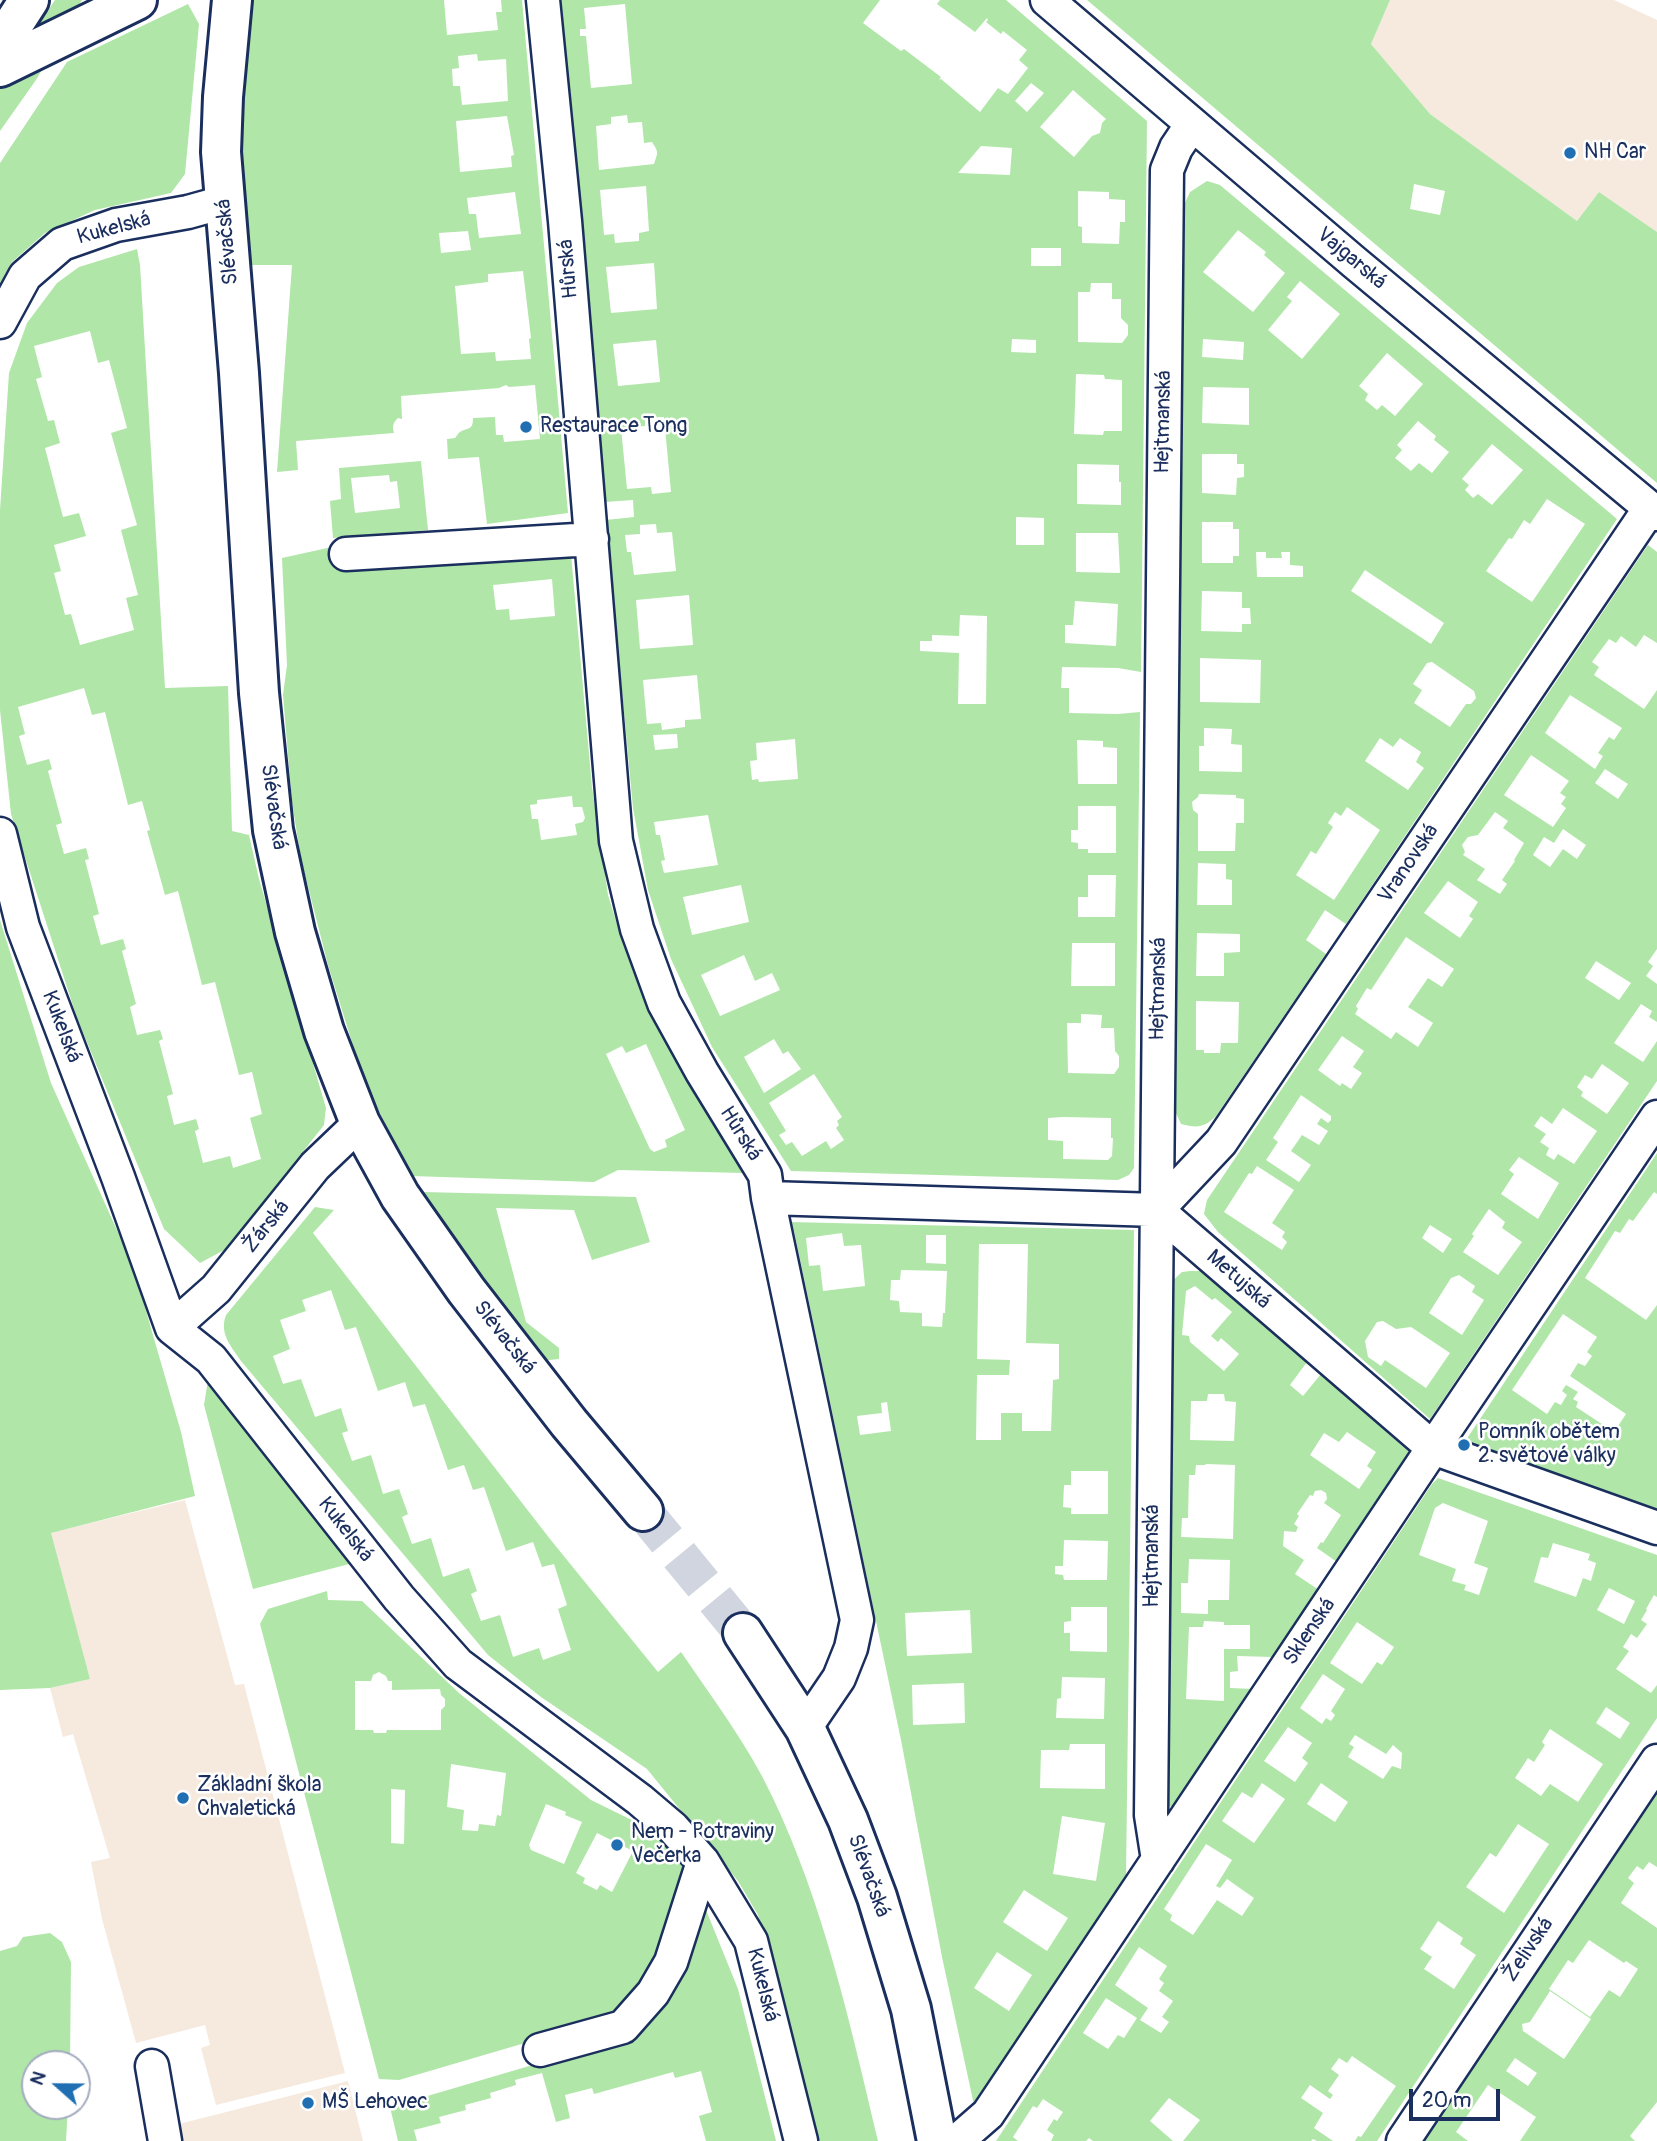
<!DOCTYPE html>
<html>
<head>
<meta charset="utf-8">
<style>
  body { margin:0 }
  #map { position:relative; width:1657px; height:2141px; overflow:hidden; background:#fff; font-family:Pangolin,sans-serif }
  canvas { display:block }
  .north { position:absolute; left:21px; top:2050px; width:70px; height:70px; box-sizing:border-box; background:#fff; border:2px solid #a4acbf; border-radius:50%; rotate:291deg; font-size:19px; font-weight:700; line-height:28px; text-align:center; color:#1b2f5e }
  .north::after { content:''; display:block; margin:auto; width:24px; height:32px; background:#1f6fb2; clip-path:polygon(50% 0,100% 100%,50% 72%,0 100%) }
  .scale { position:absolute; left:1409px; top:2089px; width:91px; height:32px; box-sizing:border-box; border:4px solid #1b2f5e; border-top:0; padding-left:9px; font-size:21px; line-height:24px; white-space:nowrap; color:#1b2f5e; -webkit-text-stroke:5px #fff; paint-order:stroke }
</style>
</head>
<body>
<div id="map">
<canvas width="1657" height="2141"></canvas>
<div class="north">N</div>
<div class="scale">20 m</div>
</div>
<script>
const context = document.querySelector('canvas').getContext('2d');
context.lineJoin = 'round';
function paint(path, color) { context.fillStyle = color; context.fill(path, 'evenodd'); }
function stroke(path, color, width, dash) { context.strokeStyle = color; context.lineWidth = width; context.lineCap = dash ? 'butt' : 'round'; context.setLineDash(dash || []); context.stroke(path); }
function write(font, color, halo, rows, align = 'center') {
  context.font = font + ' Pangolin,sans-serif'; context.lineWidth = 5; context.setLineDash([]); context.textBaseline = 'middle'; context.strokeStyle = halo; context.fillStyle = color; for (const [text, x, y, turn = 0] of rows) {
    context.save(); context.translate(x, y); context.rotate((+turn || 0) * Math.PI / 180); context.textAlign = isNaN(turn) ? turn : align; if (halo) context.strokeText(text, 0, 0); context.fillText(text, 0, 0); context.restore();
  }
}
paint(new Path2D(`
  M1390,0h224l43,20v212l-58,-40 -22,29 -147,-107 -59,-70z
  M185,1500l50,185 9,-1 101,389 -129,32 -15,-57 9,-3 -5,-20 -69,18 -34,-124 -11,-57 19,-4 -37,-124 -10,3 -13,-49 40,-9 -40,-146z
  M348,2081l15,60h-181l-3,-17z`), '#f6e9de');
paint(new Path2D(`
  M55,0h27l-46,80 -36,51v-49z
  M254,0h190l3,35 51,-5 -2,-18h6l-1,-12h21l46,513 -81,11 -8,-67 -31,2 -1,-20 8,-1c2,-2 3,-5 5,-6 8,-5 13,-1 13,-14l22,-1 1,18h7l1,7 36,-3 -5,-54 -26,2 -3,-2 -7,3 -98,8 1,23 -4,-1c-5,5 -6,8 -4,15l-98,8 2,29 -21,2 15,-207h-44l-12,-131 13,-120zM477,54l1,7 28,-2 2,42 -46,4 -2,-19h-7l-1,-17 7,-1 -1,-12zM507,116l7,39 -3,1 1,11 -52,5 -4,-51zM515,192l6,42 -42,4 -3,-24h-7l-2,-16zM468,231l3,19 -30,3 -2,-20zM523,271l8,67 -2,1 2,20 -35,2 -1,-9 -34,2 -6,-68 33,-4v-8z
  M559,0h321l-17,23 38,28 3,-2 37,28 -2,3 2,-1 39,33 18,-24 10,6 20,-26 -9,-8 8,-10 -24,-19 -2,3 -15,-12 2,-2 -1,-2 -12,14 -38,-28 3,-4h66l141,121 -6,551 -23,-4 -56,-1 -1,21h8v25l49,1 22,-2 -6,456 -5,7 -11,5 -327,-9 -79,-124 -41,-88 -23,-69 -15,-82 -27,-288 28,-3 -1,-17 -28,2zM625,4l7,80 -41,4 -5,-52h-6v-7h6l-2,-21zM1031,83l13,10 -17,19 -12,-11zM1073,90l33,29 -4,4 -2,10 -8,3 -18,21 -34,-30zM627,115l1,8 14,-1 2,21 8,-1c7,11 6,10 2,22l-55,6 -3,-44 15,-2v-7zM981,146l31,2 -2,27 -52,-2zM646,186l3,45 -10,2v8l-24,2 -1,-9 -10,1 -4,-45zM1078,191l31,1v7l16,1v22h-5l-1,22 -37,-1v-16l-4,-1zM1031,248h30v18h-30zM654,263l3,46 -46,4 -5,-46zM1091,283h21v16h9v19l7,7v10l-6,8 -44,-1v-50h12zM1012,339l24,1v13l-25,-1zM656,340l4,42 -42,4 -5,-42zM1076,374l28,1 1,4 17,1v51h-18l-1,4 -29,-1zM664,417l7,75 -19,2 -1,-7 -24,2 -6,-61 24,-2v-8zM1077,464l42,1v17h2v23l-44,-1zM1016,517l28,1v27h-28zM656,524l1,9 15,-1 4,39 -42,4 -3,-23h-4l-2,-17 15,-1v-9zM1076,533h42l2,40 -44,-1zM689,595l4,50 -53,4 -4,-49zM1075,601l43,3 -2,42 -51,-3v-18h8zM960,615l27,1 -1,88h-28l1,-51 -39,-2v-10h12v-6l27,1zM697,675l4,44 -16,1v7l-23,3 -1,-7 -14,1 -4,-44zM677,734l1,14 -23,2 -2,-15zM795,739l3,40 -39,3 -1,-3 -6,1 -2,-19 7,-1 -1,-17zM1077,740l26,1v6l14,1v36h-39zM1078,806h38v47h-28v-4h-10v-6l-7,-1v-12h7zM708,815l10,50 -54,8 -3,-12 4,-1 -5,-25h-4l-2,-13zM1088,875h28l-1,42h-37v-20h10zM741,885l8,37 -57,13 -9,-38zM1072,943h43v43h-44zM744,955l11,26 17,-8 8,17 -60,26 -19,-41zM1081,1014l21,1 -1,13h13l1,23 4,5v11l-5,7 -46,-1 -1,-50h14zM774,1039l9,15 5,-3 13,18 -37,24 -20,-36zM814,1074l28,43 -5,4 2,4 -3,3 8,12 -13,9 -5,-8 -24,15 -10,-14 -6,3 -7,-10 7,-4 -17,-28zM1063,1117l48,1v20h2l-1,18 -4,4 -45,-1v-18l-15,-1v-22z
  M1087,0h303l-19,44 59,70 147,107 22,-29 58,40v251zM1414,184l31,7 -5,24 -30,-6z
  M188,4l11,20 -14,150 -14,19 -76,17 -50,23 -33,29 -12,21v-120l67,-101z
  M1207,181l13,4 397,334 -271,405 -21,-14 -19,30 20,14 -110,162c-12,12 -19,12 -35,8l-6,-13 9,-906 6,-13zM1238,230l28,22 -2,3 21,18 -32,39 -50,-40zM1300,281l40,33 -38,45 -34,-29 24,-29 -5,-4zM1203,339l41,3 -1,18 -41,-3zM1387,353l36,31 -28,32 -13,-11 -5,5 -12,-10 3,-6 -9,-8zM1203,387l46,1v37l-47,-2zM1418,421l18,15 -2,4 15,12 -17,21 -13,-10 -8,8 -16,-13 7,-8 -5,-5zM1492,444l31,26 -31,35 -14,-11 -5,4 -8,-8 4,-5 -7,-6zM1202,454h35v10h7v13l-7,1 -1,17 -34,-2zM1547,499l38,25 -53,78 -46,-31 23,-33 3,1 12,-19 6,4zM1202,522h31v7h6v27h-6v7h-31zM1256,552h10v6h16l-1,-6h9v13l13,1v11h-46zM1365,570l79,53 -13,21 -80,-53zM1202,591l40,1v16h8l1,16h-9v8l-41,-1zM1200,658l61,2 -1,43 -60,-1zM1432,662l42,29 2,7 -5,6h-5l-16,23 -36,-24 8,-13 -9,-6 14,-21zM1204,728l28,1 -1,15 11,1v27l-43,-1v-25h5zM1380,738l13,9 7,-9 21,14 -5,10 8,6 -16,22 -43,-29zM1199,794l37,1v3l8,1v24h-8l-1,28h-37v-37l-5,-4 -1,-8 6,-5zM1347,807l33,23 -46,70 -38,-25 15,-24 5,3 17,-27 -5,-4 7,-11 6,4zM1198,863l28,1v15l6,1v25h-35zM1197,933l43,1v18l-16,1v23h-28zM1196,1001l43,1 -1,41h-17l-1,10h-16v-3h-8z
  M137,249l3,16 25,423 63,-2 4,145 17,4 10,44 67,229 -2,17 -98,124 -26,14 -36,-34 -87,-211 -66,-204 -11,-104v-200l9,-137 18,-50 30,-40 22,-16zM90,331l8,32 11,-3 18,68 -16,5 26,92 -16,5 17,65 -12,3 8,32 -54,15 -9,-31 -6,1 -11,-42 7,-2 -7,-26 32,-9 -7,-23 -16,4 -18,-69 15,-5 -6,-23 -6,1 -12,-42 6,-2 -8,-31zM84,688l8,27 13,-3 23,93 14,-4 8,29 -3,1 18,64 13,-4 24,94 13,-3 24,93 13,-3 10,42 -12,4 11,41 -28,9 -3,-12 -27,7 -8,-32 4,-2 -3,-10 -22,6 -7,-29 6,-2 -14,-53 4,-2 -3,-9 -23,5 -7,-28 6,-3 -14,-53 4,-2 -3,-10 -22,6 -8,-29 6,-2 -14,-54 4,-1 -3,-11 -22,6 -8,-29 6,-2 -14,-52 4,-2 -3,-10 -22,6 -8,-29 6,-2 -7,-27z
  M421,461l7,69 -95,8 -3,-37 11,-2 -2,-31zM389,475l1,7 7,-1 3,27 -45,5 -4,-35z
  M1648,545l9,7v91l-13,-8 -8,12 -15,-11 -5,7 -7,-4 -17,23 7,5 -5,8 50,34 13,-19v259l-9,13 5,4 -7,10 11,8v38l-8,-5 3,-6 -11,-7 -27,39 29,19 14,-21v40l-227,338 -212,-187 -14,-18 3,-14zM1570,695l52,33 -8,12 -5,-3 -11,16 5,3 -8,13 -50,-36zM1531,755l38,26 -9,12 6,4 -5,7 5,4 -13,19 -49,-32zM1605,769l23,15 -10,15 -23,-16zM1495,812l13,9 -5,7 21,15 -10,17 1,1 -13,19 5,4 -7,10 -23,-14 8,-11 -22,-14 2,-3 -3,-7 6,-8 10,-2zM1563,829l23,16 -9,14 -14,-10 -13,18 -17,-12 11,-18 10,6zM1448,881l30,21 -9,14 4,3 -13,19 -36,-25zM1406,937l48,32 -12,18 -14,-9 -20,29 25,16 -15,24 -22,-15 -5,7 -36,-25 3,-5 -2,-3 11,-18 4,2zM1596,961l35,22 -12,17 -34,-22zM1342,1036l22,15 -11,16 9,6 -11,16 -9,-6 -2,3 -22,-16zM1602,1064l27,19 -22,31 -26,-18 2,-4 -6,-5 8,-12 7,4zM1301,1095l30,21v4l-3,3 -7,-5 -4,6 11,7 -9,14 -17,-10 -11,16 20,14 -12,17 -33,-22 12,-18 -5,-4zM1563,1108l34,23 -23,33 -16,-10 -4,6 -8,-5 3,-7 -9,-6 6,-8 -12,-8 7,-10 11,8zM1519,1157l40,26 -21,36 -37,-25 13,-20 -5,-4zM1257,1166l37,24 -22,33 13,9 -3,5 5,5 -5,8 -58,-38 25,-39 3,1zM1489,1209l16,13 -3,6 20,14 -24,33 -35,-23 11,-16 -2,-2zM1430,1225l22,14 -9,14 -21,-15zM1459,1275l16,11 -3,6 12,8 -22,35 -33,-22 22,-35zM1383,1321l13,8 15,-2 39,26 -24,35 -41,-28 -4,6 -13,-9 -3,-16 12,-19z
  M332,547l239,7 21,233 16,108 16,52 38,89 82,137 -126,-3 -24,12 -183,-6 -37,-75 -19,-49 -27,-87 -27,-106 -9,-57 -9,-107 4,-30 -5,-107zM552,579l3,37 -45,4 -1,-11 -13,1 -3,-25zM572,796l1,11h9l3,11 -2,4 -8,2 2,11 -36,5 -3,-21h-6l-2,-14 7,-1v-4zM646,1044l39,86 -20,10 2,7 -13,5 -4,-3 -44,-95 16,-8 4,7z
  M0,920l51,163 82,183 48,166 14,64 -144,37 39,146 -40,9 -50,2z
  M1657,1153v41l-3,-2 -21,29 -4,-2 -9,14 -5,-2 -30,47 61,42 11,-15v209l-189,-66 -2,-8zM1563,1314l34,23 -10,15 5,4 -7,10 -7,-3 -8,13 56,38 -12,18 -38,-25 2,-5 -5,-3 5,-7 -12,-7 -4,6 5,4 -6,10 -6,-3 -8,12 -35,-24z
  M422,1192l214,5 14,45 -58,18 -18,-50 -78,-2 30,114 33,26v11l-19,2z
  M315,1207l19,3 -21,23 237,306 108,133 23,-20c32,47 67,93 91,144 52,109 78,227 106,345h-61l-59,-226 -20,-34 -91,-112 -106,-72 -53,-42 -247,-294c-10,-15 -22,-27 -15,-46zM331,1290l14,40 11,-3 22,64 27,-9 8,25 12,-3 23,66 16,-5 9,25 11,-3 22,64 27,-9 9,25 12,-3 13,41 -9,4 13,41 -28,10 -4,-12 -26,9 -13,-42 -19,6 -10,-27 6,-3 -8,-23 -26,9 -12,-39 -19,6 -10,-27 6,-3 -9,-25 -16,5 -12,-39 -19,6 -10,-28 6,-2 -7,-23 -26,9 -14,-38 -18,5 -10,-28 17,-7 -10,-29 26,-9 -4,-11z
  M789,1222l345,8 -8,647 -152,228 -32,-148 -41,-217 -107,-509zM842,1233l2,13 17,-1 4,41 -42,5 -3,-26 -11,1 -3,-28zM926,1235h20v29l-20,-1zM979,1244h49l-2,99 33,1v35l-6,1 -2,51h-29v-18h-21v27h-25l1,-65h32l1,-15 -33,-1zM901,1270l46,1 -2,42h-2l-1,14 -20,-1v-13l-22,-1 -1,-11 -9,-1 1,-20h9zM887,1402l4,29 -31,4 -3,-19 25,-3 -1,-10zM1071,1471h37v43h-37v-6l-8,-1 1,-22h7zM1064,1540l44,1 -1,39h-43l-1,-5 -8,-1v-8h8zM1071,1607h36v45l-37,-1v-18h-6v-11l7,-1zM970,1610l2,43 -65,3 -2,-43zM1062,1677l43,1 -1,41 -48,-1 1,-19 4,-1zM964,1683l1,40 -52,2 -1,-40zM1070,1744h35v45l-65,-1 1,-38h28zM1062,1816l43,7 -9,58 -43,-7zM1024,1890l44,28 -21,33 -44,-29zM997,1952l35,23 -23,36 -35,-23z
  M1190,1271h11l106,91 -17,23 13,11 18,-22 88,78 -72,110 -20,-14 4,-6 2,1 18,-28 -17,-12 3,-4 -1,-6 -5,-3 -6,1 -2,5 -3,-1 -13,19 2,2 -5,8 4,3 -2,5 -12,-1 -1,15 21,14 -9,14 24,16 -46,67 -36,-1 1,15 -8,1v16l23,1 -76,117 -12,1 5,-524 12,-11zM1195,1286l17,14 3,-2 17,14 -21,24 7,6 3,-4 18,16 -15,17 -34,-29 -1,-6 -7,-1 4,-44zM1208,1394h16l1,7 11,1 -2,39 -44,-1 1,-39h16zM1347,1432l29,20 -9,14 5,4 -13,19 -49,-34 14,-22 15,9zM1206,1464l29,1 -2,74 -52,-2 1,-19h6l1,-43h6l1,-10h9zM1189,1559l41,1 -1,40h-21v14l-27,-1v-30h7zM1204,1621l20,1v3h26v24h-26v52l-38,-2 3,-72h14z
  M208,1380l149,182 -104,27 -49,-184z
  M1438,1478l219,77v42l-3,-2 -8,14 1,1 -6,10 6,4 -10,14 -6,-4 -8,13 6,4 -13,18 35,24 6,-8v33l-280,423h-22l3,-5 3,1 35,-51 -44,-30 -5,7 -8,-5 -8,11 8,6 -11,16 5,4 -3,4 -20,-14 -9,13 22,15 -9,15 19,13h-16l-4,-2 -2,2h-128l17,-21 -31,-22 -19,23 23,20h-80l-4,-3 -3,3h-35l3,-6 -7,-5 7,-11 3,2 6,-9 -20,-13 -6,9 -4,-2 -20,31 5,4h-22l436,-657zM1443,1503l45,18 -14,42 14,5 -9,27 -15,-5 2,-5 -14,-4 4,-12 -37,-14 16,-47zM1553,1543l37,11 -2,6 8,3 -5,18 -8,-3 -7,19 -42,-15 7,-25 7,1zM1609,1588l26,13 -11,23 -27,-14zM1357,1622l37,25 -12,18 -5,-3 -15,22 -32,-21zM1323,1674l22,15 -14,22 4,4 -4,6 -5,-3 -4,6 -22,-16zM1606,1707l24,16 -10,16 -24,-16zM1288,1727l24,16 -10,15 6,5 -13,19 -31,-21zM1550,1729l53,35 -25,38 -28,-18 -9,12 -26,-18 13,-20 6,4 11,-17 -3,-3zM1355,1735l31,19 7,-9 9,8 -1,16 -9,-3 -9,13 -35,-22 6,-10 -5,-3zM1262,1783l23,16 -31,44 -32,-22 20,-29 10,6zM1321,1783l27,19 -13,20 -28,-18zM1518,1824l31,20 -45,69 -38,-26 24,-34 6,4zM1206,1844l26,16 -16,26 4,2 7,-9 27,19 -12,18 -25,-16 -24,35 -23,-15 2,-5 -8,-6zM1438,1921l25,17 -3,6 16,11 -22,34 -30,-20 8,-12 -12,-8zM1139,1947l28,19 -8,13 5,4 -5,8 14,10 -11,16 7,5 -8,11 -21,-13 8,-12 -33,-23zM1106,1998l31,20 -13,20 -6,-3 -10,14 -25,-16z
  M327,1591l1,9 34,1 97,92 132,107 61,30 31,33 -13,78 -30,48 -30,29 -211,62 -20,-1 -119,-455 8,-15zM379,1672l7,4 2,5h4v9l48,-1 1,6 4,4v7l-4,4v20h-54l-1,3h-12l-1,-3h-18v-49h16l2,-6zM451,1764l55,9 -5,43 -4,-1 -2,11 -16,-2 -1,7 -16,-1 2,-20 -17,-3zM391,1789l14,1 -1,54 -13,-1zM546,1804l20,8 -1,3 17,7 -18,42 -33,-14 -2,-5zM597,1833l36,18 -21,41 -12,-7 -3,5 -14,-7 2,-5 -9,-5z
  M1657,1791v76l-8,-5 -6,8 -6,-4 -9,12 6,5 -13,20 36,25v174l-27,34 5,5h-115l16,-24 -48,-32 -32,47 12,9h-45zM1589,1940l35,23 2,-2 12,8 -18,28 -11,-7 -19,27 -41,-28 19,-29 5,3zM1550,1991l41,28 -27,40 -41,-28 -1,-7 8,-2zM1515,2058l22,15 -9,13 -22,-15z
  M704,1905l34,84 38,152h-70l-7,-25 13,-4 -11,-41 -26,7 -2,-6 -79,22 -2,-6 -27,7 5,23 -14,4 -14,-49 -27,7 1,5 -26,8 1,5 -26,7 1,5 -27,7 2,6 -27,7 3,11h-19l-8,-34 231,-68z
  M50,1933l12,9 9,20 -1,102h-35v42h33l-2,35h-66v-190l17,-5 6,-9z`), '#b0e6a8');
stroke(new Path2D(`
  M643,1511l100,122`), '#d1d5df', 38, [38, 19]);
const street = new Path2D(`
  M543,0l22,221 51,620 21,88 27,74 38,69 63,103 3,23 89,422 -6,28 -12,30 -34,50
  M1047,0l307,262 303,252
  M0,322l25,-46 37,-32 54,-19 72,-13 36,-10
  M346,554l246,-15
  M0,834l23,93 95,250 54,151 39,31 188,239 59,66 182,136 33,28 30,34 48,79 50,200
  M768,1198l389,12 276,238 224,80
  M1157,1210l64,-68 429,-634
  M172,1328l44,-39 99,-123 45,-43
  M1158,1860l-7,-45 16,-1645 9,-22 16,-24
  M540,2050l83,-23 30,-34 18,-31 32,-100
  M152,2066l13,75
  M957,2141l31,-27 445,-666 224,-331
  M1403,2141l254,-380`);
const secondary = new Path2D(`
  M232,0l-9,97 -2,55 18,221 20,320 14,137 22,102 29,99 36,92 40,73 66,94 103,133 74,88
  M0,67l137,-67
  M743,1633l62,95 43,92 29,77 34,112 26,132`);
const primary = new Path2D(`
  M0,45l29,-45`);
stroke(street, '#1b2f5e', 37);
stroke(secondary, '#1b2f5e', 44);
stroke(primary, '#1b2f5e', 44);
stroke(street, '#fff', 32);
stroke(secondary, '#fff', 38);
stroke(primary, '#fff', 38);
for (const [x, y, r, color] of [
  [1570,153,7,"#1f6fb2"],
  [526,427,7,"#1f6fb2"],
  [1464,1445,7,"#1f6fb2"],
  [183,1798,7,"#1f6fb2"],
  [617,1845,7,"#1f6fb2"],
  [308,2103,7,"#1f6fb2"]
]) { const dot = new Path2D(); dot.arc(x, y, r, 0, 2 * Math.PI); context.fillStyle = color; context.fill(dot); stroke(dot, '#fff', 2.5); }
write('21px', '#1b2f5e', '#fff', [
  ["NH Car",1584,153],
  ["Restaurace Tong",540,427],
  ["Pomník obětem",1478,1433],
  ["2. světové války",1478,1457],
  ["Základní škola",197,1786],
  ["Chvaletická",197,1810],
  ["Nem - Potraviny",631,1833],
  ["Večerka",631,1857],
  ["MŠ Lehovec",322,2103]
], 'left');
write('21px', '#1b2f5e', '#fff', [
  ["Kukelská",114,229,-15],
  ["Slévačská",228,242,-95],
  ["Vajgarská",1351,259,40],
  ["Hůrská",569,269,-95],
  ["Hejtmanská",1164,422,-89],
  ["Slévačská",273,807,82],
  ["Vranovská",1409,864,-56],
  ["Hejtmanská",1159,989,-89],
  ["Kukelská",61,1027,69],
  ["Hůrská",740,1134,58],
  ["Žárská",267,1227,-51],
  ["Metujská",1238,1280,41],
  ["Slévačská",504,1338,52],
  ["Kukelská",345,1530,52],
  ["Hejtmanská",1153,1556,-90],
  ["Sklenská",1310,1632,-56],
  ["Slévačská",868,1876,70],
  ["Želivská",1529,1950,-56],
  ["Kukelská",762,1985,76]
]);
</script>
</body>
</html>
